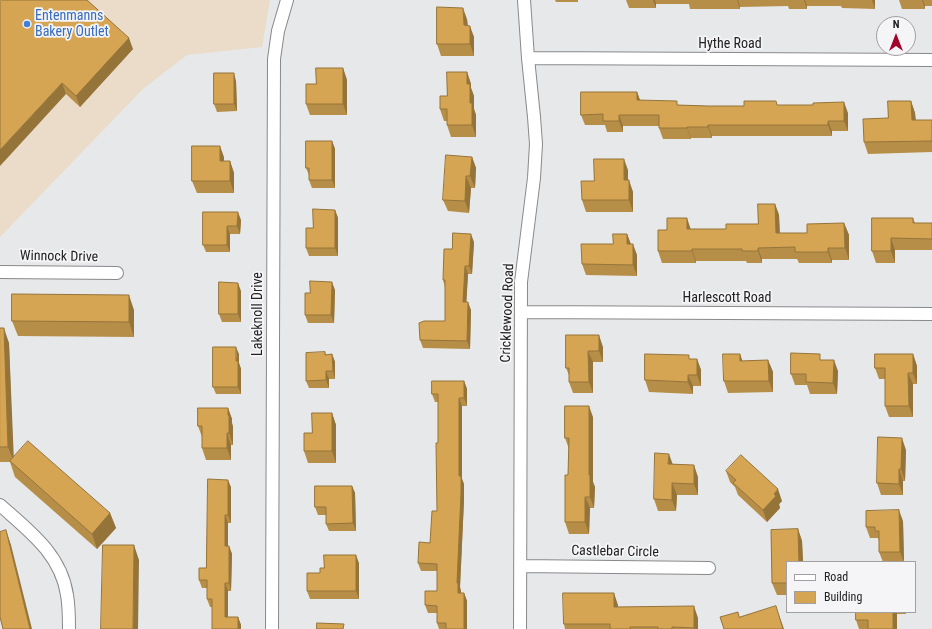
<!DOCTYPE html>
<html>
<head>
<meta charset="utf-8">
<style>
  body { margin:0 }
  #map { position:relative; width:932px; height:629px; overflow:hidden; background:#e7e8ea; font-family:"Roboto Condensed",sans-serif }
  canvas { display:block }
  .legend { position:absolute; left:786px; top:561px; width:130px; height:52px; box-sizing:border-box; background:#f5f5f7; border:1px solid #a0a0a2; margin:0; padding:5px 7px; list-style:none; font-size:12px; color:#212122 }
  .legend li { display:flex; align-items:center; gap:8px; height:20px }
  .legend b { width:20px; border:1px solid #a0a0a2 }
  .north { position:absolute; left:876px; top:16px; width:40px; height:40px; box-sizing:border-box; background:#f5f5f7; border:1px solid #a0a0a2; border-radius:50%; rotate:0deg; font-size:11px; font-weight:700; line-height:16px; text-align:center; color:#212122 }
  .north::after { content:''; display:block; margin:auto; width:14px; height:18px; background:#a2032b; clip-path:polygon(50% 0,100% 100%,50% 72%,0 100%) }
</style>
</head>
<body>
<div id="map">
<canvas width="932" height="629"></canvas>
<ul class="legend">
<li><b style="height:5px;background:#fff"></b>Road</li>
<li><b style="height:11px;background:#d5a553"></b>Building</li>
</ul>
<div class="north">N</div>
</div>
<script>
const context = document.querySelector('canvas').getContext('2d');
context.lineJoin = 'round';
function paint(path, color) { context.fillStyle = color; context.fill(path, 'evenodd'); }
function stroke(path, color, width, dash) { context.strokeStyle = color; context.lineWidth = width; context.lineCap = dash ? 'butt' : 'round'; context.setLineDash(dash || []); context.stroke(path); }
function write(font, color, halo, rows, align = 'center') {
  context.font = font + ' "Roboto Condensed",sans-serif'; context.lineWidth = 3.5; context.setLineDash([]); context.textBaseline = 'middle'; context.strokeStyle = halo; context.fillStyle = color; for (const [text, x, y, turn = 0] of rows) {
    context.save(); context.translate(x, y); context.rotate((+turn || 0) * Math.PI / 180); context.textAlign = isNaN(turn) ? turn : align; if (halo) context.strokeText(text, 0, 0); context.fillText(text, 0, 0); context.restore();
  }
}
paint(new Path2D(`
  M0,0h270l-8,47 -75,8 -43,33 -144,149z`), '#ebdcc9');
const minor = new Path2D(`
  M528,58l404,2
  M0,272l117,1
  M521,312l411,2
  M0,505c29,26 61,49 67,90 2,11 2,23 2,34
  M520,566l189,2
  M272,629l2,-570 4,-28 9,-31
  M520,629l1,-347 13,-104 2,-34 -2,-27 -6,-59 -4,-58`);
stroke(minor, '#89898b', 14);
stroke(minor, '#fff', 12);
paint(new Path2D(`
  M555,0h23v2h-22z
  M626,0h249v9l-33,-1 -1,-2h-34v3h-18l-1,-3 -48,1v2h-50l-1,-5h-33v4h-27z
  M899,0h33v6h-7v3h-23z
  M0,1l133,48 -53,58 -14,-13z
  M467,19l1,6 6,12v19h-33l-4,-12z
  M343,68l4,12v35h-37l-4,-11z
  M467,72l4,12v4l3,8v13l2,6v22h-25l-4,-12v-4h-3l-4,-12 7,-13z
  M236,81l1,30 -20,1 -3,-8z
  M637,92l3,8 39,5 29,1h36l34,-1 70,8v18h-16v5h-120v2h-21v1h-28l-4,-11v-2h-36v6h-16l-2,-7h-20l-4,-10z
  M911,101l4,12 1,7h16v32l-64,2 -4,-12 24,-24z
  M332,141l3,8v39h-23l-3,-8v-5l-3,-7z
  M224,157v4h6l4,12v20h-37l-5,-12z
  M472,157l4,11 -1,20h-4l-2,25 -21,-2 -5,-11z
  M628,170v10l5,12v20h-47l-4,-12 12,-19z
  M775,204l4,11 1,18h27l37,-10 5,12v25h-17v3h-33l-2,-4h-35v4h-15l-1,-2h-50v2h-34l-4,-12 9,-21 23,-1h36l32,-5z
  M335,210l3,8v38h-29l-3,-8 7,-20z
  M203,212l38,8 -1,14h-10v18h-24l-3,-7z
  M913,218l2,5h17v27h-37v13h-19l-4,-12z
  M627,234l4,10 6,11v21l-51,-1 -4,-11 31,-20z
  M474,242l-2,32h-4l-2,28 5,8 -1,39 -47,-1 -3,-8 25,-19v-34l-2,-7 9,-31z
  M335,290l-1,33h-26l-3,-8 5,-22z
  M241,291v31h-19l-3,-8z
  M134,310v27l-116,-1 -6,-15z
  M0,328l9,15 4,114 97,56 6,15 -19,21 -82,-72 -5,-15h-10z
  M566,335l37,12v15h-10v31h-20l-4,-11v-7l-3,-7z
  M325,352l1,3 6,-1 3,8v17h-6v9h-20l-3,-7z
  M239,354v9l2,6v25h-25l-3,-7z
  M740,354l2,7 26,-1 5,12v20l-45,1 -4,-12z
  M913,354l4,12v18h-4v33h-24l-4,-11v-27h-6l-4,-11z
  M690,359h7l4,11v16h-8v8l-44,-2 -4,-12z
  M822,360l16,11 -1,23h-27l-3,-9h-12l-4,-11z
  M464,381l3,8v17h-5v73l2,5v16l-4,87 1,6h3l3,8v28h-28l-2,-6v-10h-9l-3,-8 12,-14v-20h-16l-3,-8 12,-20 7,-32 1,-68v-41h-3l-3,-8z
  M228,408l4,11v4l1,4v18h-2v15h-25l-4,-12v-11l-4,-11z
  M332,413l4,12v38h-28l-4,-12z
  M593,417v65l2,5 -1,21h-4l-1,26h-20l-4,-12 3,-47 1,-26 -4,-11z
  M906,450l-1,31h-2v14h-22l-4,-12z
  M673,464l25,13v18h-21l-1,16h-18l-4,-12z
  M726,471l56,30 -3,3 1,4 -13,14 -29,-27 -3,-8 -5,-5z
  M352,486l3,7 1,38h-27l-3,-7v-9h-8l-3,-8z
  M231,487v36h-3v23h1l3,8 -1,37h-3v26h10l3,8v4l-29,-22h-2l-3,-8v-11h-5l-3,-8 7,-12z
  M903,521l1,41h-21l-4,-10v-11l-1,-3h-8l-4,-11z
  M798,529l4,12 1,21h-16v33h-10l-5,-12 -1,-53z
  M359,563v36h-49l-3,-8 17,-23z
  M618,605v2l80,11v11h-133l-1,-5z
  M856,612h50v2h-9v15h-38l-3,-9z`), '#b78e47');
paint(new Path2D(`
  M653,0h2l1,4v4z
  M737,0h1l2,7v2z
  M804,0h1l2,6v3z
  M872,0h3v9z
  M922,0h1l2,6v3z
  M463,8l4,11 1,18 -4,-12z
  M470,26l4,11v19l-4,-12z
  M129,38l4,11 -53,58 -4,-11z
  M343,68l4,12v35l-4,-11z
  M467,72l4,12v4l3,8v13l2,6v22l-4,-12 -5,-41z
  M234,73l2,8 1,30 -3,-7z
  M62,83l4,11 -66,72v-16z
  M637,92l4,11 -4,-3z
  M911,101l4,12 1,19 -4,-12z
  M844,102l4,11v18l-4,-10z
  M619,115l4,11v6l-4,-11z
  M828,121l4,10v5l-4,-11z
  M708,125l4,11v2l-4,-11z
  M687,127l4,11v1l-4,-11z
  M332,141l3,8v39l-3,-8z
  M220,146l4,11v16l-4,-12z
  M472,157l4,11 -1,20 -5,-12z
  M624,159l4,11v22l-4,-12z
  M230,161l4,12v20l-4,-12z
  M466,176l5,12 -2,25 -4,-12z
  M629,180l4,12v20l-4,-12z
  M775,204l4,11 1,30 -4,-12z
  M335,210l3,8v38l-3,-8z
  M238,212l3,8 -1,14 -3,-8z
  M687,218l4,12 -4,-1z
  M844,223l5,12v25l-4,-12z
  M227,226l3,8v18l-3,-7z
  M471,234l3,8 -2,32 -3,-8z
  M627,234l4,11 -4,-1z
  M891,238l4,12v13l-4,-12z
  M633,244l4,11v21l-4,-11z
  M758,248l4,11v4l-4,-12z
  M828,248l4,12v3l-4,-11z
  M692,249l4,12v2l-4,-12z
  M465,266l3,8 -2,36 -3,-8z
  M332,282l3,8 -1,33 -3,-8z
  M238,283l3,8v31l-3,-8z
  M129,295l5,15v27l-5,-15z
  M468,302l3,8 -1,39 -3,-8z
  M4,328l5,15 5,119 -6,-15z
  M599,335l4,12v15l-4,-11z
  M236,347l3,7v9l2,6v25l-3,-7z
  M588,351l5,11v31l-4,-11z
  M332,354l3,8v17l-2,-8z
  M740,354l4,11 -4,-4z
  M913,354l4,12v18l-4,-11z
  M697,359l4,11v16l-4,-11z
  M768,360l5,12v20l-4,-11z
  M834,360l4,11 -1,23 -4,-11z
  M326,371l3,8v9l-3,-8z
  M908,373l5,11v33l-4,-11z
  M688,375l5,11v8l-5,-12z
  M464,381l3,8v17l-3,-8z
  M459,398l3,8v73l2,5v16l-4,87 1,4v10l-3,-8 -1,-10 2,-107z
  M589,406l4,11v65l2,5 -1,21 -4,-11 -1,-22z
  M228,408l4,11v4l1,4v18l-4,-12z
  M332,413l4,12v38l-4,-12z
  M227,433l4,12v15l-4,-12z
  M902,438l4,12 -1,31 -4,-12z
  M669,454l4,11 -5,-1z
  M694,465l4,12v18l-4,-11z
  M899,469l4,12v14l-4,-11z
  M228,480l3,7v36l-3,-8z
  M672,483l5,12 -1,16 -4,-11z
  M352,486l3,7 1,38 -3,-8z
  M778,489l4,12 -3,3 1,4 -13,14 -4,-12 11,-16z
  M585,497l5,11 -1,26 -4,-12z
  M899,510l4,11 1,41 -4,-10z
  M110,513l6,15 -19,21 -5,-15z
  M225,515l3,8v31l-3,-8z
  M798,529l4,12 1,21h-4z
  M6,530l5,15 21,84h-2z
  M134,545l5,15 -1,69h-5z
  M229,546l3,8 -1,37 -2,-8z
  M356,555l3,8v36l-3,-8z
  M225,583l3,8v34l-3,-8z
  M464,593l3,8v28h-3z
  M614,593l4,12v13l-4,-11z
  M694,606l4,12v11h-3l-1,-1z
  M776,606l4,12 4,11h-1z
  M893,612h4v17h-4z
  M238,617l3,8v4h-3z`), '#95743a');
const building = new Path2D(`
  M1,0h86l42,38 -53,58 -14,-13 -62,67v-149z
  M437,7l26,1 1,17 6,1v18h-33z
  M316,68h27v36h-37v-20h10z
  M447,72h20v12h3v19h2v22h-25v-16h-7v-13h7z
  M214,73h20v31h-20z
  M581,92h56v8l40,1v4l31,1h36v-5h32l1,4h36v-2l31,-1v19h-16v4h-120v2h-21v1h-28v-13h-40v6h-16v-7l-22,1z
  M888,101h23l1,19h20v21l-68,1 -1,-23 25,-1z
  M306,141h26v39h-23v-12h-3z
  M192,146h28v15h10v20h-38z
  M446,155l26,2 -2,19h-4l-1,25 -22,-1z
  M594,159h30v21h5v20h-47l-1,-19h13z
  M758,204h17l1,29h31v-9l37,-1 1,25h-17v4h-33v-5l-37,1v3h-16v-2h-50v2h-34v-21h9v-12h20v11h39v-5h32z
  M313,209l22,1v38h-29v-20h7z
  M203,212h35l-1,14h-10v19h-24z
  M872,218h41v5h19v16l-41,-1v13h-19z
  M453,233l18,1 -2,32h-4l-2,36h5l-1,39 -47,-1 -1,-17 5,-2h21v-41h-2l1,-31h8z
  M613,234h14v10h6v21l-51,-1 -1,-20h32z
  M310,281l22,1 -1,33h-26v-22h5z
  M219,282l19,1v31h-19z
  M12,294l117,1v27l-117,-1z
  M0,328h4l4,119h-8z
  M566,335h33v16h-11l1,31h-20v-14h-3z
  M213,347h23v14h2v26h-25z
  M325,352v3l7,-1 1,17h-7v9l-20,1v-28z
  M791,353l29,1v6h14l-1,23 -27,-1v-8h-15z
  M645,354l44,1v4h8v16h-9v7l-43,-2z
  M723,354h17v7l28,-1 1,21h-45z
  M875,354h38v19h-5l1,33h-24v-38h-10z
  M432,381h32v17h-5v78h2v17l-4,90h1v10h6v36h-18v-6h-9v-17l-12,-1v-14h12v-27l-19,-1 1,-21 11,1 2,-32h5l-1,-68h2v-49h-6z
  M565,406h24v69h1v22h-5v25h-20v-47h3l1,-37h-4z
  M198,408h30v7l1,1v17h-2v15h-25v-22h-4z
  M312,413h20v38h-28v-18h8z
  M878,437l24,1 -1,31h-2v15l-22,-1z
  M28,441l82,72 -18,21 -82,-73z
  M655,453l14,1 -1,10 26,1v19l-22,-1v17l-18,-1z
  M741,455l37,34 -4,5 2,2 -13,14 -30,-27 3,-3 -10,-9z
  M208,479l20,1v35h-3v31h4v37h-4v34h13v12h-26v-30h-5v-19h-8v-12h7z
  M315,486h37l1,37 -27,1v-17h-11z
  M899,510l1,42h-21v-21h-4v-4h-9v-16z
  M798,529l1,33h-12v21h-15l-1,-53z
  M6,530l24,99h-27l-3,-12v-85z
  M103,545h31l-1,84h-32z
  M324,555h32v36h-49v-18h13v-5h4z
  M563,593h51v14l80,-1v22l-22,-1v2h-14v-2h-28v2h-20v-5h-46z
  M776,606l7,23h-59l-4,-12 18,-5 1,5z
  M856,612h37v17h-25v-9h-12z
  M317,623l27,1 -1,5h-26z`);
paint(building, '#d5a553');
stroke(building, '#95743a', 1);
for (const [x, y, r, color] of [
  [27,24,4,"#3f7fe0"]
]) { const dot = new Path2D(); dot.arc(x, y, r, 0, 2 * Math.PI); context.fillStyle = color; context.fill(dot); stroke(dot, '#f5f5f7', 1.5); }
write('14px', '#366cbe', '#f5f5f7', [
  ["Entenmanns",35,16],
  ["Bakery Outlet",35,32]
], 'left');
write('14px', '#212122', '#f5f5f7', [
  ["Hythe Road",730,44],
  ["Winnock Drive",59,257,1],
  ["Harlescott Road",727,298],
  ["Cricklewood Road",508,313,-88],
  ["Lakeknoll Drive",258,314,-90],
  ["Castlebar Circle",615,552,1]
]);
</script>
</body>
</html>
